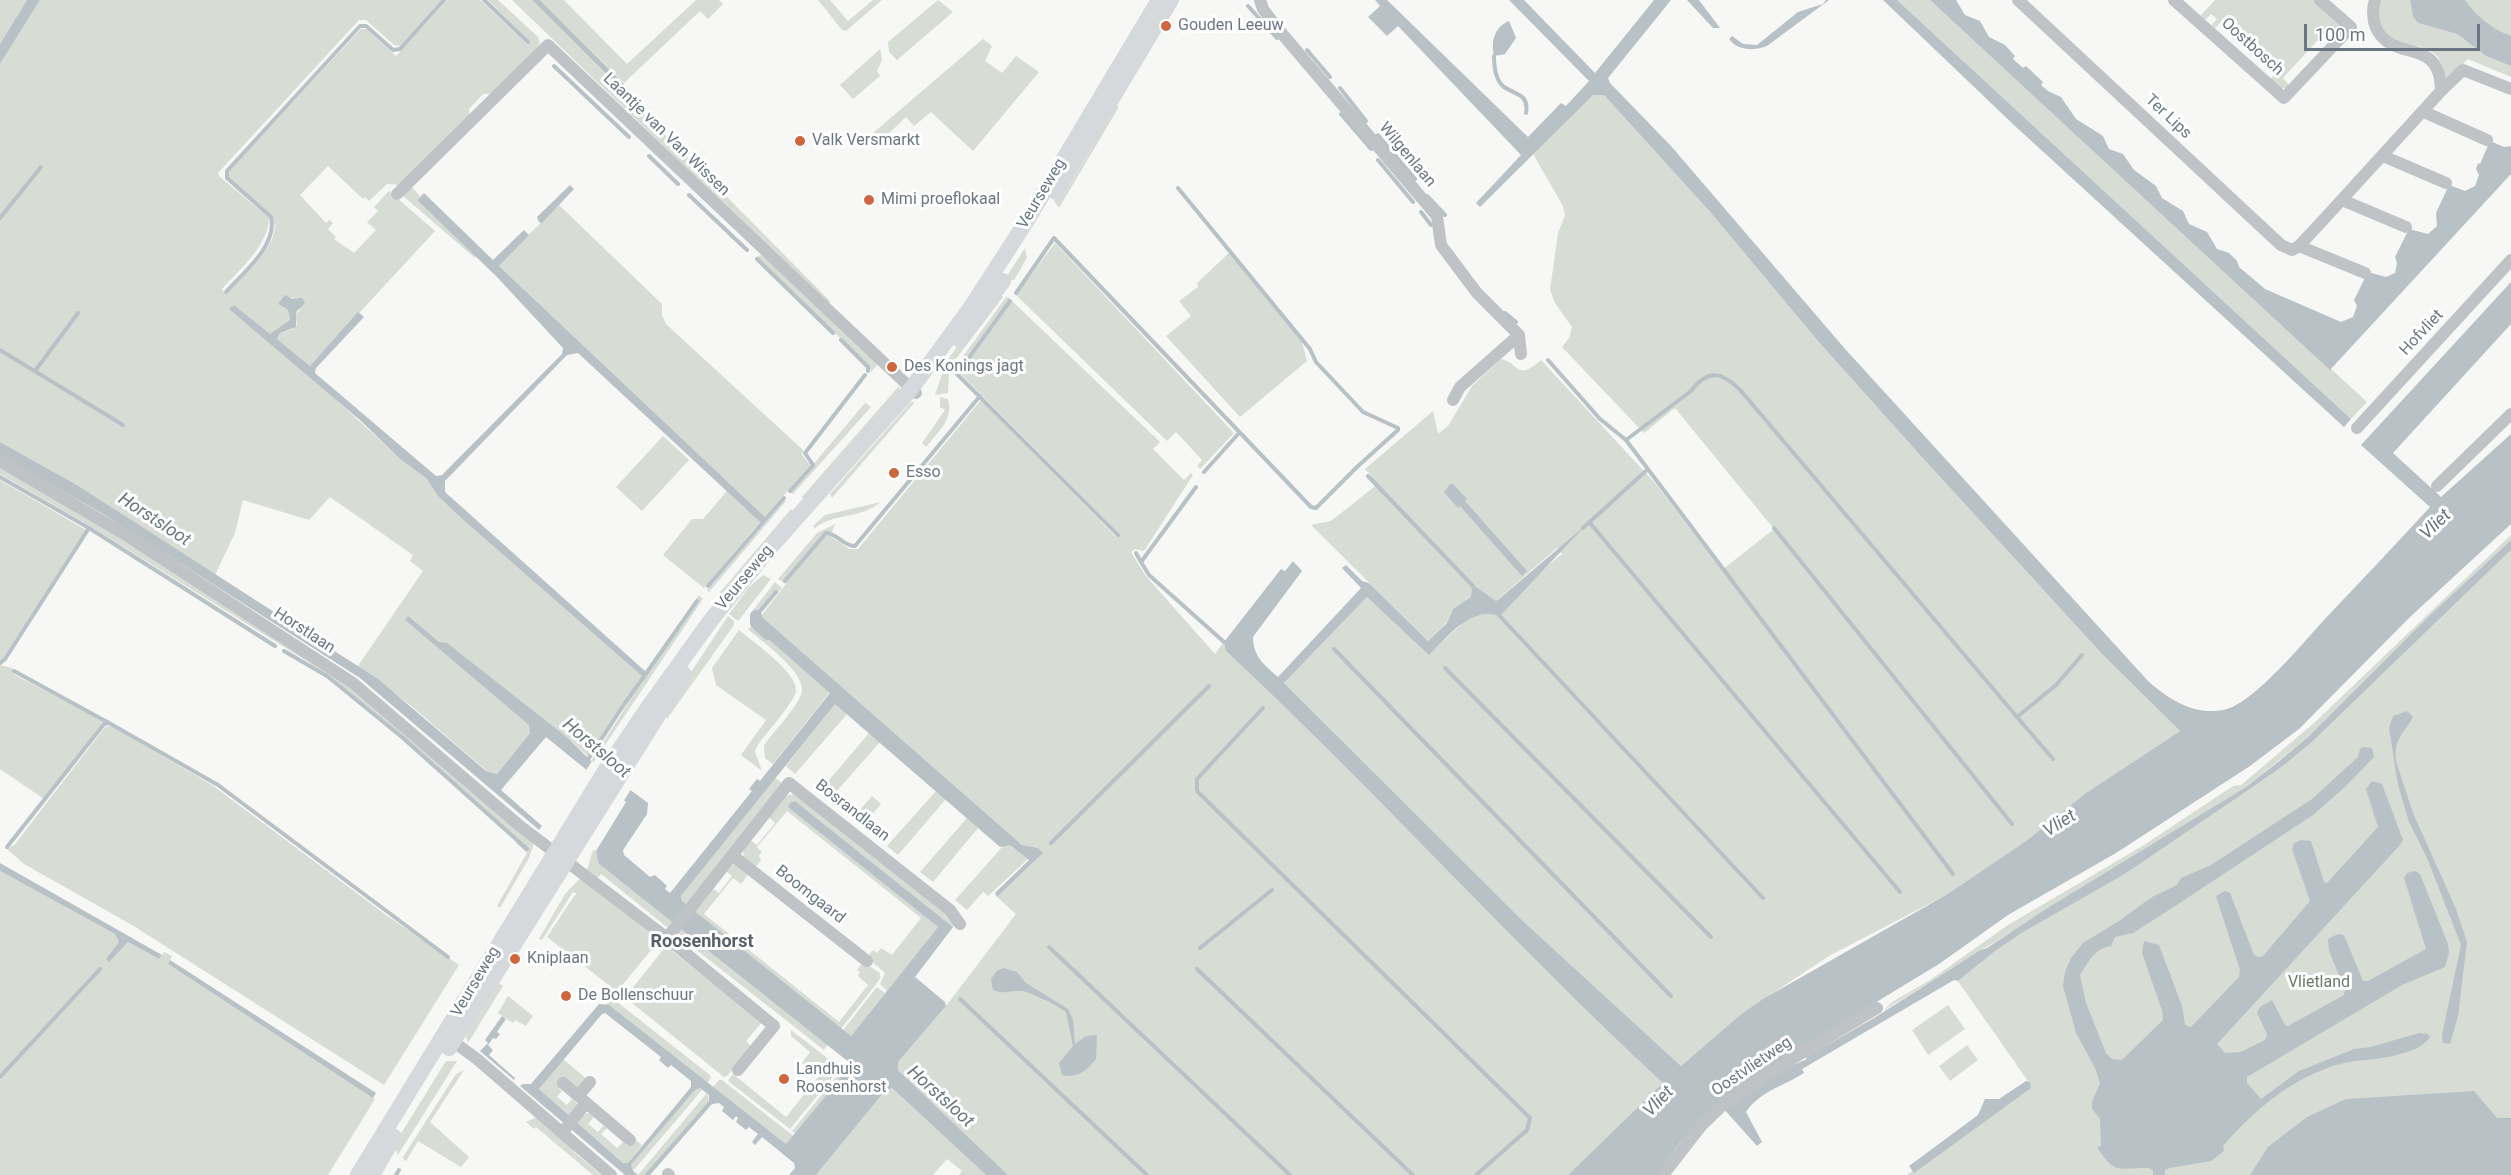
<!DOCTYPE html>
<html>
<head>
<meta charset="utf-8">
<style>
  body { margin:0 }
  #map { position:relative; width:2511px; height:1175px; overflow:hidden; background:#f7f7f5; font-family:Roboto,sans-serif }
  canvas { display:block }
  .scale { position:absolute; left:2304px; top:24px; width:176px; height:27px; box-sizing:border-box; border:3px solid #6a7783; border-top:0; padding-left:8px; font-size:18px; line-height:21px; white-space:nowrap; color:#6a7783; -webkit-text-stroke:4px #fff; paint-order:stroke }
</style>
</head>
<body>
<div id="map">
<canvas width="2511" height="1175"></canvas>
<div class="scale">100 m</div>
</div>
<script>
const context = document.querySelector('canvas').getContext('2d');
context.lineJoin = 'round';
function paint(path, color) { context.fillStyle = color; context.fill(path, 'evenodd'); }
function stroke(path, color, width, dash) { context.strokeStyle = color; context.lineWidth = width; context.lineCap = dash ? 'butt' : 'round'; context.setLineDash(dash || []); context.stroke(path); }
function write(font, color, halo, rows, align = 'center') {
  context.font = font + ' Roboto,sans-serif'; context.lineWidth = 6; context.setLineDash([]); context.textBaseline = 'middle'; context.strokeStyle = halo; context.fillStyle = color; for (const [text, x, y, turn = 0] of rows) {
    context.save(); context.translate(x, y); context.rotate((+turn || 0) * Math.PI / 180); context.textAlign = isNaN(turn) ? turn : align; if (halo) context.strokeText(text, 0, 0); context.fillText(text, 0, 0); context.restore();
  }
}
paint(new Path2D(`
  M0,0h27l-27,44z
  M40,0h401l-41,46 -6,-1 -28,-25h-7l-141,153 1,3 50,42c-1,28 -29,51 -47,71l3,5c15,-14 65,-57 45,-79 -12,-14 -29,-24 -42,-37v-6l133,-143h5l30,27 51,-56h33l48,45 2,-3 -42,-42h10l40,37 2,6 -8,12 -38,39h-11l-14,15 1,8 -68,68 -15,-1 -18,17 -4,-4 -2,2 -35,-33 -28,29 26,28 3,-3 4,3 -5,6 8,8 -2,2 20,14 22,-23 -9,-8 11,-11 -4,-4 15,-16 46,40 -125,135 -33,-27 3,-6 13,-4 4,-5 -2,-10 5,-4 -4,-10 -5,-3 -12,8 9,5 2,10 -20,15 -36,-30 166,154 32,24 6,13 23,22 181,158 -53,81 -21,-19 -121,-94 -8,-2 -31,-25 -3,3 125,105v8l-33,41 -10,-3 -78,-67 -51,-38 65,-95 -13,-10 3,-6 -83,-58 -21,23 -66,-20 -8,33 -20,42 -138,-90 -77,-43v-378z
  M512,0h20l298,301 -2,3z
  M540,0h24l63,64 69,-64h23l4,4 -15,15 -8,-8 -76,72z
  M818,0h12l18,21 25,-21h9l-36,31 -4,-1z
  M938,0l15,12 -56,48 -8,-8 -1,-10z
  M1897,0h33l437,402 -16,17z
  M2215,0h100l26,25 -3,8 -8,-6 -47,51 6,7 -3,3h-7l-9,-8 6,-8 -55,-50 -6,6 -3,-3 5,-6 -6,-5 -6,6 -5,-4z
  M2380,0h30l3,17 5,6 39,11 29,22 25,10v11l-43,-18 -21,20c-3,-6 -5,-16 -9,-22 -16,-18 -51,-7 -58,-34 -2,-9 -3,-14 0,-23z
  M2465,0h46v36c-19,-7 -35,-19 -46,-36z
  M983,39l9,7 -7,15 17,12 14,-17 23,16 -66,79 -42,-39 -17,14 -8,-9 -23,22 -10,-6z
  M880,49l2,11 -5,11 3,5 -27,23 -13,-14z
  M1593,94l11,1 107,118 106,127 103,115 182,199 78,77 -94,62 -60,48 -80,54 -117,61 -89,59 -59,51 -157,-144 -240,-239 83,-86 62,57 36,-33 8,-5 18,-3 71,-59 -5,-6 -61,53 -20,-14 -67,-71 63,71 -1,10 -18,12 -6,13 -19,19 -117,-116 20,-4 47,-37 -13,-15 68,-58 5,23 10,-8 24,-40 29,-27c19,4 15,23 40,1l114,123 67,87 52,-41 -99,-121 -31,25 -82,-86 7,-9 3,-11 -17,-24 -5,-13 8,-57 7,-18 -2,-9 -30,-52z
  M1114,105l5,2 -60,101 -5,-7 6,-9 4,2 28,-46 -3,-5z
  M411,186l9,10 -3,4 59,56 -1,2 -73,-63z
  M559,205l103,99v11l4,9 137,126 -1,5 8,10 -45,52 -267,-252z
  M1055,243l179,190 -34,36 -3,-3 5,-6 -26,-28 -9,9 -151,-146z
  M1025,248l2,10 -13,22h-5l-2,-4z
  M1230,252l72,90 5,19 -67,56 -74,-81 25,-20 -12,-15 19,-14 -1,-4z
  M760,255l6,3 112,106 -7,8 -2,-6 -113,-109z
  M997,292l6,5 -54,71 -1,25 -13,2 11,-33z
  M1006,297l4,1 -57,77 1,-6z
  M1012,301l148,141 -7,7 31,31 7,-7 2,2 -49,76 -9,-2 -4,3 14,23 70,79 9,-12 2,9c150,140 287,293 438,432l-96,92h-560l-110,-105v-8l48,-56 70,-92 -19,-17 41,-39v-10l-16,-3 -261,-229 25,-32 -8,-5 39,-46 18,-9 -3,8h-7l-41,48 2,3 37,-46 6,-2 20,14h9l123,-149 135,137 4,-3 -160,-161z
  M899,386l1,5 -91,107h-8z
  M940,397l8,2c6,20 -10,33 -22,48l-4,-4 23,-33 -5,-3z
  M911,402h4l-83,96 -2,-4z
  M865,403l6,4 -78,87 -3,-2z
  M663,436l26,24 -47,51 -26,-24z
  M0,467l143,85 208,134 183,157 -5,15 -29,50 -3,-2 30,-53 -11,-10 2,-4 -189,-164 -239,-149 -90,-52z
  M0,480l86,50 -82,127 -4,3z
  M727,491l33,31 -56,66 -41,-33 29,-36h11z
  M785,500l1,1 -77,91 -2,-2z
  M881,502c-23,18 -45,10 -66,26l-2,-2 12,-11z
  M791,509l5,4 -74,85 -6,-1z
  M2511,535v5l-84,78 -119,119 -62,50 -363,224 9,-9 38,-22 78,-55 136,-80 89,-59 8,-1 73,-62z
  M2511,550v625h-604l123,-91 -72,-103 36,-29 26,-18 105,-60 122,-83 36,-25 30,-25z
  M763,575l8,4 -33,42 -9,-7 20,-27z
  M775,582l7,6 -4,4 -3,-2 -21,28 -4,-4z
  M699,595l4,4 -110,164 -2,-2 55,-85 53,-74 -3,-3z
  M728,616l6,5v4l-67,94 -1,-9z
  M755,624l11,13 64,55 -57,72 -8,-6 -1,-13c9,-13 36,-40 38,-54 3,-19 -41,-50 -54,-62z
  M739,630c14,12 60,43 57,62 -3,11 -31,43 -39,54l-2,6 7,19 -21,-16 25,-35 -50,-35 -4,-17z
  M0,665l12,3 3,7 87,45v3l-58,76 -44,-30z
  M835,703l12,11 -52,60 -9,-8z
  M111,726l101,59 174,130 73,50 -75,120 -252,-160 -108,-61 -17,-15 8,-5 90,-117z
  M869,733l11,9 -51,58 -10,-8z
  M775,778l6,4v5l-94,119 -5,-5 -1,-5z
  M936,791l10,8 -48,56 -11,-9z
  M793,794l7,2 145,115 10,13 -2,3 -158,-126 -3,1 -3,5 149,120 -51,64 -7,-7 5,-11 -18,-16 6,-7 4,3 4,-5 11,7 29,-37 -134,-107 -30,36 5,5 -3,4 2,4 -6,8 -11,-10 -1,-9 7,-9 7,5 18,-22 -6,-6 17,-21z
  M872,796l9,8 -19,22 -10,-7z
  M967,818l11,10 -45,54 -13,-10z
  M1004,845h6l18,14 -40,37 -5,-4 -16,18 -12,-10z
  M593,850l3,1 2,12 76,59 -6,6 -67,-54 -4,5 -10,-9z
  M734,864l16,8 -9,12 -8,-6 -29,36 135,108 29,-37 -10,-9 2,-4 -3,-2 6,-8 17,11v6l-39,50 -147,-118 18,-23 7,5 13,-17 -6,-5z
  M0,871l115,63 4,8 -12,17 2,2 19,-19 31,17 5,-7 8,4 -4,8 207,135 -47,76h-328z
  M580,878l76,59 1,6 -38,46 -4,1 -68,-53 27,-41 3,-2 -4,-2 -31,48 -3,-1 26,-45z
  M681,927l147,117 -4,6 -148,-116z
  M666,946l96,76 -16,19 6,6 -25,29 -3,1 -97,-78v-4z
  M499,983l4,3 -35,57 -2,-7z
  M877,987l8,6 -34,43 -8,-6z
  M607,994l104,82 -3,7 -101,-78z
  M508,996l25,20 -7,10 -11,-6 -2,3 -15,-10z
  M1948,1005l17,24 -37,26 -16,-25z
  M791,1030l49,38 -50,61 -62,-48 5,-7 53,43 33,-41 -17,-13 8,-11 -19,-16z
  M1967,1045l11,15 -28,21 -11,-15z
  M563,1059l25,21 -7,8h-22l3,3 -5,6 10,8 5,-6 6,6 -8,12 -31,-28z
  M446,1061h11l-59,94 -3,-6 2,-9z
  M464,1070l-34,52 39,35 -8,10 -43,-26 -12,20 -2,-1 -1,-3 53,-83z
  M842,1070l3,2 -50,61 -3,-2z
  M719,1080h3l69,54 2,2 -7,8 -73,-57z
  M700,1088l2,2 -69,81 -2,-6 64,-75z
  M892,1088l94,87h-27l3,-4 -15,-12 -14,16h-117l69,-84z
  M707,1093l2,8 -65,74h-6z
  M589,1113l5,4 -6,7 10,8 5,-6 4,2 -6,6 16,14 6,-6 4,4 6,-8 9,7 -14,18h-5l-47,-41 6,-7z
  M535,1118l4,1 35,29v4l27,23h-8l-57,-48 -2,2 -8,-7z`), '#d7dcd5');
paint(new Path2D(`
  M27,0h13l-40,64v-20z
  M532,0h8l91,91 -5,3z
  M1375,0h12l141,137 33,-34 5,3 23,-25 -80,-81h15l71,73 59,-73h17l-63,78 2,5 61,63 175,204 303,332c22,19 48,35 78,27 28,-8 76,-66 97,-89 35,-37 71,-75 106,-113l-69,-62 150,-163v42l-118,129 48,44 70,-63v90l-102,94 -110,111 -49,37 -134,87 -108,62 -69,49 -150,91 -56,36 74,-32 -1,-2 68,-39 105,-67 8,-3 59,-39 200,-122 32,-25 30,-25 119,-119 84,-78v10l-198,191 -30,25 -36,25 -122,83 -105,60 -26,18 -36,29 -4,-1 -152,89 2,4c-20,13 -44,18 -58,39l16,30 -5,4 -34,-38 -12,1 -32,35 -22,31h-89l95,-92c-150,-139 -287,-292 -437,-432l-2,-9 57,-73 4,2 8,-10 9,10 -49,66c0,19 11,28 25,40l83,-89 -19,-20 4,-3 16,16 7,2 59,58 19,-18 6,-14 18,-12 1,-13 24,17 3,-2 87,-74 -86,91c-30,-10 -51,20 -71,39l-62,-58 -83,86 240,239 157,144 59,-51 23,-16 183,-104 80,-54 60,-48 94,-62 -78,-77 -182,-199 -103,-115 -106,-127 -107,-118h-11l-113,112 -4,-4 45,-48 -123,-129 -11,10 -19,-19 12,-11z
  M1687,0h12l21,28h-7z
  M1826,0h3l-62,46c-13,5 -29,5 -38,-7l3,-3 11,8 14,1 41,-33 25,-8z
  M1883,0h14l454,419 -7,8 -329,-301z
  M1930,0h26l9,15 15,6 9,16 16,8 10,11 -2,3 10,9 3,-2 17,16 -2,3 7,6 13,6 15,22 27,17 6,13 14,5 11,16 22,16 6,12 21,13 6,13 18,8 10,17 12,4 8,8 2,6 26,22 76,33 12,-5 4,-11 -3,-6 14,-28 18,5 9,-4 2,-10 -2,-6 14,-28 19,5 9,-8 -1,-13 13,-28 16,6 10,-5 4,-11 -3,-6 2,-6 2,1 10,-23 14,6 7,-1v28l-181,196z
  M2410,0h55c11,16 27,29 46,36v30l-25,-10 -29,-22 -39,-11 -5,-6z
  M1509,21l7,17 -11,16 -11,2c-3,-14 0,-29 15,-35z
  M570,185l4,4 -32,34 -3,-1 -2,-5z
  M424,193l69,67 31,-30 5,5 -30,31 266,251v5h-5l-182,-169 -11,2 -122,126v11l200,179 1,5h-4l-181,-158 -23,-22 -11,-17 -27,-20 -39,-38 -132,-112 5,-4 36,29 20,-14 -2,-10 -10,-6 7,-9 8,4 9,-1 3,5 -9,9v15l-16,6 -3,6 33,27 48,-54 6,5 -48,51 -1,5 121,103 6,-1 120,-121 1,-6 -67,-72 -79,-76z
  M0,442l77,43 301,194 108,92 11,3 33,-41 -1,-8 -124,-105 3,-4 31,26 8,1 121,95 23,23 57,42 -1,11 -24,36 1,5 26,22 5,-2 12,11 -2,3 5,4 82,-102 -3,-2 8,-10 3,2 70,-88 -64,-56 -11,-13 6,-8 261,229 16,3 5,5 -46,44 -2,-4 34,-33 -19,-15 -10,2 -165,-143 -154,192 1,5 169,135 87,-109 -150,-120 2,-4 5,-2 158,126 -38,50 30,25 1,4 -48,56v8l110,105h-22l-94,-87 -7,3 -69,84h-27l6,-7 -1,-5 -32,-26 -7,8 -3,-3 6,-8 -9,-7 -3,3 -10,-8 2,-4 -2,-2 -3,4 -11,-9 2,-4 -5,-4 -7,1 -62,71h-6l65,-74v-6l-9,-7 -5,2 -64,75 2,6 5,4h-13l-105,-89 3,-2h8l68,-80 10,1 177,139 64,-78v-3l-252,-200 -2,-12 30,-49 -80,-65 -45,53 41,36 -3,4 -179,-152 -257,-164 -103,-59zM605,1013l56,44 -2,3 9,8 3,-3 20,16v6l-63,76h-5l-84,-74 63,-75z
  M1450,484h3l14,15 -2,2 62,70 -5,5 -62,-70 -2,2 -14,-16z
  M2407,711l6,6c-9,17 -19,20 -17,44l17,52 43,96 11,33 -9,74 -8,28 -7,-1 -1,-8 19,-90 -34,-87 -18,-36 -11,-37 -9,-57 4,-12z
  M2364,747l8,1 2,9 -29,30 -32,28 -147,97 -33,21 -18,4 -4,9c-16,2 -22,15 -31,29l6,28 20,50 6,6 10,1 41,-40 -1,-10 -20,-57 2,-12 15,4 23,61 3,19 6,2 48,-50 1,-7 -24,-74 9,-5 5,2 24,62 4,2 5,-1 47,-55 -18,-52 2,-6 7,-3 10,1 13,41 3,1 51,-56 -12,-38 6,-8 10,3 21,56 -3,5 -183,199 8,9 16,-1 24,-12 2,-6 -10,-21 3,-6 12,-7 13,25 3,1 56,-31 1,-5 -16,-39 -1,-12 10,-5 6,1 19,46h5l58,-32 -22,-71 3,-5 9,-2 4,3 28,70 1,9 -4,14 -43,18 -155,92v6l14,16 38,-28 55,-22 17,-2 48,-14 9,1 2,3c-15,22 -62,21 -86,26 -10,2 -22,7 -31,11 -34,15 -66,44 -90,72l1,5 -13,10 -41,7 -5,2v5h-12v-5l-5,-2c-31,0 -33,7 -51,-21l4,-1 -1,-27 -8,-10v-7l8,-19 -5,-15 -19,-35 -13,-47 2,-14 6,-14 12,-15 36,-22 33,-24 25,-12 4,-7 30,-13 101,-66 46,-42 2,-8z
  M0,863l162,92 -3,4 -31,-17 -19,20 -3,-3 13,-17 -4,-8 -115,-63z
  M170,960l206,133 -3,5 -205,-134z
  M1003,968l14,4 9,11 42,26 5,11 2,24 11,-8 11,-1 -1,24c-9,12 -20,20 -34,16l-3,-12 14,-17 -7,-34c-7,-6 -36,-20 -44,-21 -11,-1 -19,4 -29,-1l-2,-11 6,-8z
  M502,1016l4,3 -9,13 3,2 -4,5 -3,-1 -5,7 5,5 -4,5 26,23 -1,2 -34,-29 8,-8 -3,-3z
  M2026,1081l4,1 1,6 -117,85 -5,-7 69,-51 7,-16h14z
  M2474,1091l23,27h14v57h-261l18,-28 39,-30 39,-18z`), '#b8c1c6');
paint(new Path2D(`
  M592,761l39,28 -9,15 -37,-32z`), '#f7f7f5');
stroke(new Path2D(`
  M484,0l44,42
  M1248,6l29,32
  M1307,50l23,27
  M1494,56c0,10 1,24 10,31 12,8 25,7 22,26
  M554,66l75,71
  M1340,88l26,33
  M1341,114l30,35
  M1378,135l37,44
  M649,156l29,28
  M1378,160l35,42
  M689,195l58,55
  M1427,196l18,19
  M1421,212l10,13
  M0,218l41,-51
  M757,259l76,74
  M226,292c17,-19 52,-47 45,-75l-44,-39v-7l133,-145h6l27,24 7,-1 44,-49
  M1016,293l38,-55 257,269 5,1 42,-42 40,-36v-2l-35,-16 -47,-50 -6,-13 -132,-161
  M1010,301l-53,73 161,161
  M1505,313l11,9
  M841,340l27,27v4
  M0,350l123,75
  M1548,360l52,59 26,21 65,-49c18,-24 33,-18 51,1l275,325 39,-32 26,-30
  M35,371l43,-58
  M1626,440l327,434
  M1204,472l35,-39
  M1368,476l105,110
  M0,477l89,51 186,118
  M1196,487l-55,75 8,13 75,67
  M790,491l23,-26 -8,-12 60,-78
  M1590,523l310,369
  M1583,528l65,-59
  M1774,528l238,296
  M1136,553l5,9
  M785,581l41,-48c11,0 17,13 29,13l125,-150
  M708,586l76,-88
  M1497,613l266,285
  M756,616l20,-24
  M1334,649l337,347
  M284,651l43,25 76,62 124,111
  M0,663l5,-4 84,-131
  M1445,668l266,269
  M14,671l95,52
  M1263,708l-66,71v12l333,327 -3,12 -51,45
  M2017,717l36,42
  M587,761l34,-52 76,-108
  M1051,843l158,-157
  M7,847l97,-123 5,-1 109,62 230,172
  M1049,947l241,228
  M1200,948l72,-58
  M1197,969l216,206
  M960,999l187,176
  M0,1077l100,-108
  M396,1175l3,-5`), '#b8c1c6', 4);
stroke(new Path2D(`
  M756,616v7l12,11`), '#b8c1c6', 12);
stroke(new Path2D(`
  M1260,0l3,9 15,20 159,187 4,29 36,48 42,42 -59,52 -7,13
  M2018,0l263,245 11,5 7,-4 27,-29 115,-126c0,-56 -48,-27 -65,-63 -4,-10 -4,-18 -1,-28
  M2174,0l110,98 67,-71 -31,-27
  M2441,91l22,-21 48,19
  M2424,112l63,28
  M2383,156l63,27
  M397,194l151,-149 368,348
  M2342,200l64,27
  M2299,246l66,27
  M1519,335l2,19
  M2357,428l154,-168
  M0,461l126,74 227,148 167,143 147,112 107,88 -36,44
  M2437,486l74,-72
  M732,855l135,106
  M667,938l122,-155 161,127 10,14
  M447,1037l30,22 134,116
  M563,1083l67,57
  M578,1096l12,-14
  M562,1133l24,-30
  M668,1174l1,1
  M1663,1175l38,-49 23,-22 61,-41 92,-55`), '#bfc3c6', 12);
stroke(new Path2D(`
  M1056,192l115,-192
  M960,340l43,-59
  M449,1048l235,-374
  M358,1175l247,-404 42,-62 64,-89 57,-70 143,-161 58,-79 57,-88 133,-222
  M372,1175l22,-38`), '#d5d9dc', 16);
for (const [x, y, r, color] of [
  [1166,26,6,"#cf673e"],
  [800,141,6,"#cf673e"],
  [869,200,6,"#cf673e"],
  [892,367,6,"#cf673e"],
  [894,473,6,"#cf673e"],
  [515,959,6,"#cf673e"],
  [566,996,6,"#cf673e"],
  [784,1079,6,"#cf673e"]
]) { const dot = new Path2D(); dot.arc(x, y, r, 0, 2 * Math.PI); context.fillStyle = color; context.fill(dot); stroke(dot, '#fff', 2); }
write('16px', '#6a7783', '#fff', [
  ["Gouden Leeuw",1178,26],
  ["Valk Versmarkt",812,141],
  ["Mimi proeflokaal",881,200],
  ["Des Konings jagt",904,367],
  ["Esso",906,473],
  ["Kniplaan",527,959],
  ["De Bollenschuur",578,996],
  ["Landhuis",796,1070],
  ["Roosenhorst",796,1088]
], 'left');
write('16px', '#6a7783', '#fff', [
  ["Oostbosch",2252,47,42],
  ["Ter Lips",2168,117,43],
  ["Laantje van Van Wissen",666,135,44],
  ["Wilgenlaan",1407,155,50],
  ["Veurseweg",1042,194,-59],
  ["Hofvliet",2422,333,-47],
  ["Veurseweg",745,578,-50],
  ["Horstlaan",304,631,33],
  ["Bosrandlaan",852,811,38],
  ["Boomgaard",810,895,38],
  ["Veurseweg",476,982,-59],
  ["Oostvlietweg",1752,1067,-34]
]);
write('16px', '#6b7a68', '#fff', [
  ["Vlietland",2319,983]
]);
write('italic 18px', '#66777e', '#fff', [
  ["Horstsloot",154,520,33],
  ["Vliet",2436,525,-44],
  ["Horstsloot",596,749,40],
  ["Vliet",2060,824,-32],
  ["Horstsloot",940,1097,42],
  ["Vliet",1659,1102,-46]
]);
write('bold 18px', '#576069', '#fff', [
  ["Roosenhorst",702,942]
]);
</script>
</body>
</html>
